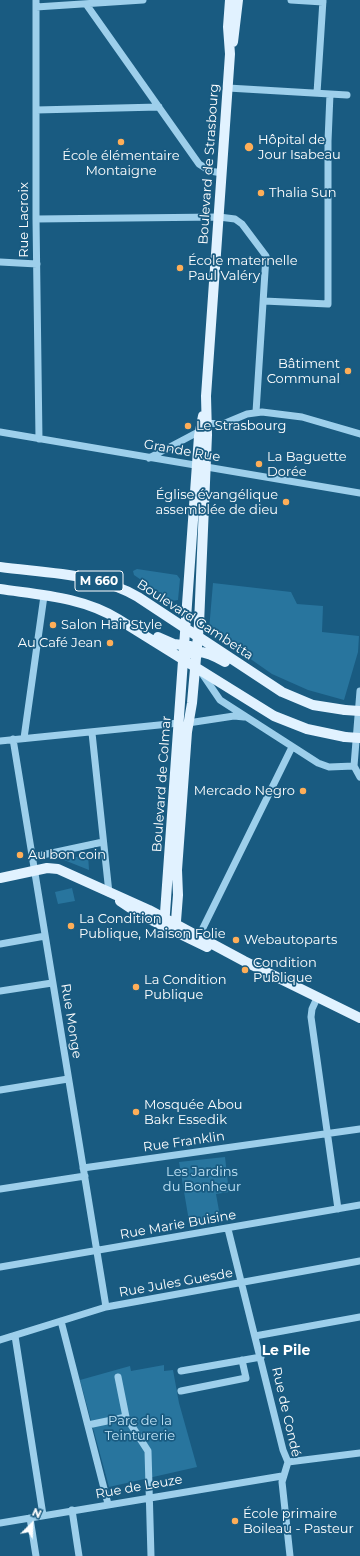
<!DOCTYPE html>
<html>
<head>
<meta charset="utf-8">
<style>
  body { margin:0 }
  #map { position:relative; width:360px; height:1556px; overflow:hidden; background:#195b81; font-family:Montserrat,sans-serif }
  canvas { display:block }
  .north { position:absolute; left:12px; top:1504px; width:40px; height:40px; -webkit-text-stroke:3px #195b81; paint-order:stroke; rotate:24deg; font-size:11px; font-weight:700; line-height:16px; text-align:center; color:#fff }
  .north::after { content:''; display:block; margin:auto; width:14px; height:18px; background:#fff; clip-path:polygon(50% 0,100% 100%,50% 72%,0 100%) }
</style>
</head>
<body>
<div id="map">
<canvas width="360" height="1556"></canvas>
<div class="north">N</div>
</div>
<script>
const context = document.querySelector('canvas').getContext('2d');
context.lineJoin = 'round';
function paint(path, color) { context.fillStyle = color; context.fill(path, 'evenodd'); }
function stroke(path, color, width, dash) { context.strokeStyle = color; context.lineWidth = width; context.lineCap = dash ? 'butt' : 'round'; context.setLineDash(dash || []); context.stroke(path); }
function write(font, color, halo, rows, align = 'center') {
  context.font = font + ' Montserrat,sans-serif'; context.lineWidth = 3.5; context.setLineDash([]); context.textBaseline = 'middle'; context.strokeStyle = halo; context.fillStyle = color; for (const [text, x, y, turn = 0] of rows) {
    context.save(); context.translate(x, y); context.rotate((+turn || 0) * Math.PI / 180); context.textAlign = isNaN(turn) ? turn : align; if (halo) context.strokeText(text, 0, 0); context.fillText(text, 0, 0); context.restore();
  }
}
paint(new Path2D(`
  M137,569l40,6 3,4 -2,21 -6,1 -38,-26 -1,-4z
  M213,583l78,9 6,12 26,2 -1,26 37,4 -1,16 -14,48 -36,-10 -36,-16 -63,-44z
  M88,854l1,16 -25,-10z
  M72,888l3,13 -17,3 -3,-12z
  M225,1157l4,35 -13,2 5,28 -31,5 -11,-65z
  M164,1365v6l9,-1 6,33 18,64 -88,20 -29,-107 50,-14 1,5z`), '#28759e');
stroke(new Path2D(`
  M36,0v219l3,220
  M291,0l32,2
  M86,4l113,160 11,7 12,2
  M36,7l107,-7
  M228,88l119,7
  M317,93l6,-93
  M36,110l123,-3
  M36,219l183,-2 16,2 7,5 24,32 -10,156
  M0,262l37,2
  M264,301l64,3v-163l2,-47
  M203,423l20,1 24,-10 15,-2 40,5 58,17
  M0,432l360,61
  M149,458l51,-27
  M201,672l19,28 98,63 11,4 25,-1
  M188,723l46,-7 10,1
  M92,733l17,160
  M24,738l20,-142
  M13,739l93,568
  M0,741l179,-18
  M354,766l6,-75
  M354,766l6,11
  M33,857l70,-15
  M199,936l93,-189
  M0,944l45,-8
  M0,991l52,-8
  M317,998l-5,11 -1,8 27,192
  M0,1090l68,-11
  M83,1168l277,-39
  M0,1189l85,-13
  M228,1229l55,221 5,12 -6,20 8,74
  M0,1267l360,-62
  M61,1321l47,183
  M15,1336l28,179
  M255,1336l105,-19
  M0,1340l106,-33 254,-46
  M181,1371l80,-14
  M118,1377l8,40 22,34 3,105
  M181,1391l65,-13 -4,-18
  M88,1425l38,-8
  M288,1462l72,-9
  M72,1510l7,46
  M30,1518l6,38
  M0,1523l282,-47`), '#9dcfeb', 7);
stroke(new Path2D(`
  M233,42l5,-42
  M0,567c46,6 97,6 138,30l144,95 31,13 32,5
  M0,589c41,6 82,8 118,30l156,97 33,13 38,8
  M158,637l16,7 16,2
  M190,653c12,-4 25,3 35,9
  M0,878l47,-10 11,1 91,41 95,51 116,57
  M120,901l21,14 66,32
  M164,927l35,-491 4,-20
  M173,932l3,-11 2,-26 -1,-25 10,-138 5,-29 7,-79 8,-189 -1,-39 24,-342 -2,-27 2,-27`), '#e1f2ff', 10);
stroke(new Path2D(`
  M345,710l15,1
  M345,737l15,1`), '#e1f2ff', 10);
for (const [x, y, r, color] of [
  [121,142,4,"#feae58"],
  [249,147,5,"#feae58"],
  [261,193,4,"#feae58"],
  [180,268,4,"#feae58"],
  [348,371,4,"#feae58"],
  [188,426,4,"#feae58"],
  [259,464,4,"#feae58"],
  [286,502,4,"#feae58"],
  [53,625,4,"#feae58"],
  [110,643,4,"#feae58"],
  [303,791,4,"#feae58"],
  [20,855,4,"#feae58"],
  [71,926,4,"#feae58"],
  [236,940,4,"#feae58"],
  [245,970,4,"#feae58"],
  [136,987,4,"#feae58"],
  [136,1112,4,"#feae58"],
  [235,1521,4,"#feae58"]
]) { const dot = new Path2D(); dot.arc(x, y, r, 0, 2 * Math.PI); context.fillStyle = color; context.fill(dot); stroke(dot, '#195b81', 1.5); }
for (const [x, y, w] of [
  [99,581,48]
]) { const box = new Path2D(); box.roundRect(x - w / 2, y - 10, w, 20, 3); context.fillStyle = '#195b81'; context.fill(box); stroke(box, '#fff', 1); }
write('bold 12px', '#fff', null, [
  ["M 660",99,581]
]);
write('13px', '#fff', '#195b81', [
  ["Hôpital de",258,140],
  ["Jour Isabeau",258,155],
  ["École élémentaire",121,156,"center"],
  ["Montaigne",121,171,"center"],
  ["Thalia Sun",269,193],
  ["École maternelle",188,261],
  ["Paul Valéry",188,276],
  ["Bâtiment",340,364,"right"],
  ["Communal",340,379,"right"],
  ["Le Strasbourg",196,426],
  ["La Baguette",267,457],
  ["Dorée",267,472],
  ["Église évangélique",278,495,"right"],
  ["assemblée de dieu",278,510,"right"],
  ["Salon Hair Style",61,625],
  ["Au Café Jean",102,643,"right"],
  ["Mercado Negro",295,791,"right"],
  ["Au bon coin",28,855],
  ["La Condition",79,919],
  ["Publique, Maison Folie",79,934],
  ["Webautoparts",244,940],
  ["Condition",253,963],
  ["Publique",253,978],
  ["La Condition",144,980],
  ["Publique",144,995],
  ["Mosquée Abou",144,1105],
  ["Bakr Essedik",144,1120],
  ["École primaire",243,1514],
  ["Boileau - Pasteur",243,1529]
], 'left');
write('13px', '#fff', '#195b81', [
  ["Boulevard de Strasbourg",209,164,-86],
  ["Rue Lacroix",24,220,-90],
  ["Grande Rue",182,451,10],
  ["Boulevard Gambetta",195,620,33],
  ["Boulevard de Colmar",162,784,-86],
  ["Rue Monge",71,1021,81],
  ["Rue Franklin",184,1142,-8],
  ["Rue Marie Buisine",178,1225,-10],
  ["Rue Jules Guesde",176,1283,-10],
  ["Rue de Condé",286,1412,77],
  ["Rue de Leuze",139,1487,-10]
]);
write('13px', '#c2e5f8', '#195b81', [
  ["Les Jardins",202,1172],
  ["du Bonheur",202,1187],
  ["Parc de la",140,1421],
  ["Teinturerie",140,1436]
]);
write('bold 14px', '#fff', '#195b81', [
  ["Le Pile",286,1351]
]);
</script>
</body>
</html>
